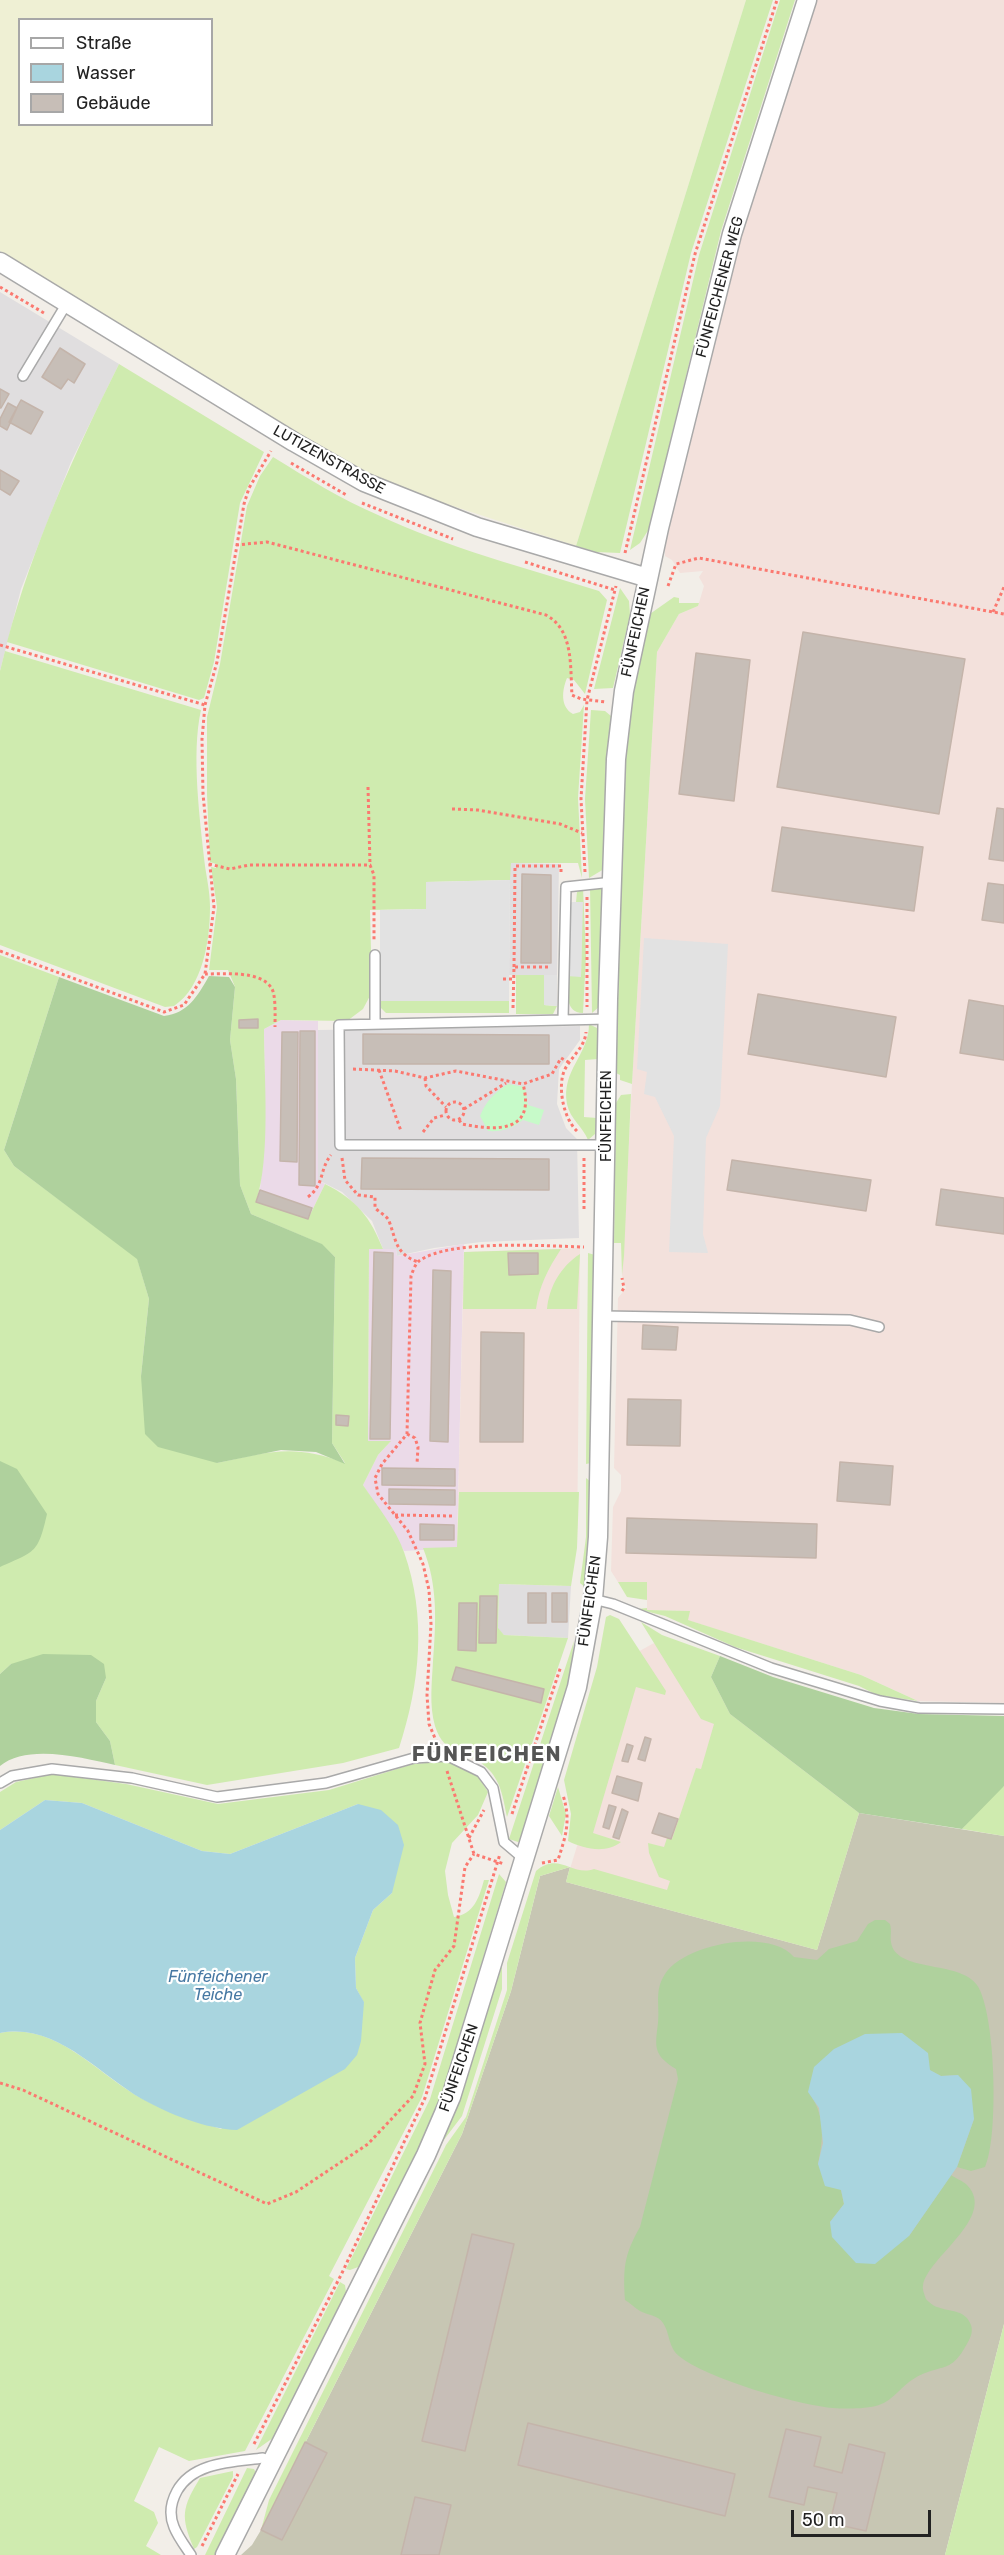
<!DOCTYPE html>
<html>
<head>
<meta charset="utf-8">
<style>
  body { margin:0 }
  #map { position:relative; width:1004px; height:2555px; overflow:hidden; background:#f2eee8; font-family:Rubik,sans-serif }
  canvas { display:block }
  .legend { position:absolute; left:18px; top:18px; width:195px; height:108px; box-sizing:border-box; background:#fff; border:2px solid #a7a7a7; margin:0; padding:8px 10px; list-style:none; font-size:18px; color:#222 }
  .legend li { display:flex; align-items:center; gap:12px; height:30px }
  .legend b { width:30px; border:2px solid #a7a7a7 }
  .scale { position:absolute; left:791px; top:2510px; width:140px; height:27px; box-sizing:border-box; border:3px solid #222; border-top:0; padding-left:8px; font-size:18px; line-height:21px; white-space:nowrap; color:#222; -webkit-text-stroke:4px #fff; paint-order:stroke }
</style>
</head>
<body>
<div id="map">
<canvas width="1004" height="2555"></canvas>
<ul class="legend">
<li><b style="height:8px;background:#fff"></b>Straße</li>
<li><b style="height:16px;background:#a9d5df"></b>Wasser</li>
<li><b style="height:16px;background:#c7beb7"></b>Gebäude</li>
</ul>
<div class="scale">50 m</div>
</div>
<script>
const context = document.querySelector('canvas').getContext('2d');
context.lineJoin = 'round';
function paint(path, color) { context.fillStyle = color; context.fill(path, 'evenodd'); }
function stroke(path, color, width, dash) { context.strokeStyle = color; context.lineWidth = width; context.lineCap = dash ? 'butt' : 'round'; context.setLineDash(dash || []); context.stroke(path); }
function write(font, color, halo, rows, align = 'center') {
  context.font = font + ' Rubik,sans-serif'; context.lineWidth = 4.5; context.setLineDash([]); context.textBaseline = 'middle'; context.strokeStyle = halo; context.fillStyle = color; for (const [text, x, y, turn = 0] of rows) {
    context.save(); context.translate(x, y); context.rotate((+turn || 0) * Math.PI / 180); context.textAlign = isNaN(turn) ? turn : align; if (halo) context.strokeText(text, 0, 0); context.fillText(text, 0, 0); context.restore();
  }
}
paint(new Path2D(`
  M0,292l119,72 -48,98 -50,127 -21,82z
  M510,863l49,1 -2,111h-48z
  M580,1026v14l-21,29 -2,35 9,24 11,11 2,99 -98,4 -47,6 -37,8 -1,-7h-13l-11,-28 -30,-29 -24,-12v-150z
  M499,1584l72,2 -3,52 -64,-3 -6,-6z`), '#e0dedf');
paint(new Path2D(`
  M281,1020l37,1v159l7,4 -17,35 -52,-17 4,-12 5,-68 -1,-93z
  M464,1244l-7,304 -53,3 -41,-66 15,-30 12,-13 -22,-1 1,-192h27l1,7z`), '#ebdae8');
paint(new Path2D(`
  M816,0h188v1703l-86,-2 -57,-26 -174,-55 2,-9 -42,-1v-28h-29l-7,-11 2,-64 8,-16v-16l-7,-7 4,-170 8,-10 -4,-13 10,-191 25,-432 22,-38 19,-8 6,-20 -5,-9 4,-6 -23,2 -8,-13 -7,-4v-12l73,-308z
  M580,1248l-3,300h-120l7,-296z
  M654,1643l57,34 19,37 129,99 -42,137 -251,-68 70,-229z`), '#f3e1dc');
paint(new Path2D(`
  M859,1813l145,23v488l-59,231h-704l11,-10 9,-15 201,-396 49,-143 29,-115 30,-9 -4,15 251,68z`), '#c7c6b3');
paint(new Path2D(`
  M0,0h746l-170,546 -148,-48 -59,-25 -71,-38 -298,-184zM20,20h192v104h-192z`), '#eff0d4');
paint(new Path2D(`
  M746,0h27l-82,253 -71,300 -24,-1 -20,-6z
  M780,0h15l-74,231 -72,298 -9,14 -10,7 69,-295z
  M119,364l145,88 -24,51 -26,159 -10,36 -5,2 -192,-58c26,-97 67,-188 112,-278z
  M273,457c34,21 68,42 105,58 70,33 148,53 221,76l8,9 -22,94 -11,-14 -7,-2c-5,12 -7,29 6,36l7,-2 4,-7 -6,93 4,80 -4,-15h-67l-1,17 -84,2v27l-56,1 2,82 -9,17 -16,12 -66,-1 -17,9c0,48 7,128 -8,173l52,17 17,-35c32,16 45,33 58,65h-14l-1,192h23l-13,14 -15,30c14,21 33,44 41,67 23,65 16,132 -5,196l-56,15 -136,22 -92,-20 -5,-24 -14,-19v-21l10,-23 -95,-14 -11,10v-719l59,22 -55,173 10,16 123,92 12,41 -8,77 76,87c52,-11 76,-20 128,0l-13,-20 3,-186 -14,-13 -70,-30 -11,-29 -4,-106 -6,-39 5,-53 -7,-17h-19l8,-63 -6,-40 5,1v-4l-6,-2 -3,-68v-77l13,-53 27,-158 13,-30z
  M620,588l9,13 1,14 -17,73 -19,1z
  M674,597l5,1v5h20l-1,3 -19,8 -22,38 -25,432 -12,-4v-5l-4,-2 9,-312 8,-70 14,-75z
  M5,651l196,59c-10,44 -1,111 4,156 2,13 5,27 5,41 0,33 -7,80 -36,99l-9,1 -165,-62v-274z
  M591,710l14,1 6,5 -5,42 -2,111 -15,9 -4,-79z
  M590,886l13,3 -3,117 -8,7z
  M583,888l3,68 -3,57c-19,0 -15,-23 -16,-37h14l1,-74h-6l1,-10z
  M516,975h28v30l13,1 -4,8h-37z
  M380,1001h129v12h-123l-6,-6z
  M589,1024l10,5 -1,30 -13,1 -1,57 13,1 -2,16 -7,6c-5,-13 -18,-21 -21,-36 -6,-34 22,-49 22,-80z
  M631,1094l-7,162 -2,19 -1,-32h-7l2,-140 5,-8z
  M561,1249c-13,20 -22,37 -25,60h-73l1,-57z
  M588,1253l7,2 -4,208 -5,1z
  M580,1254l-3,55h-30c2,-22 14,-43 33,-55z
  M586,1478l5,4 -5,106 -6,-5 6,-46z
  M459,1492h120l-2,56 -6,38 -72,-2 -1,44 6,7 64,3 -61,179c-4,-19 -6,-37 -21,-50 -20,-19 -41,-9 -51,-41 -6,-21 -3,-44 -2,-65 3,-39 5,-76 -10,-113l34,-1z
  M618,1582h29v18l-20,-3z
  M647,1608v2l43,1 -2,9 173,55 57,26 -41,-6 -18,-9 -124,-39 -70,-31 -28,-7z
  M610,1615l9,4 47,72 -1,4 -29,-8 -43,146 28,9c-15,12 -37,7 -53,-1l3,-27 -7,-34 33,-113 9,-50z
  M641,1622l21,13 58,21 -9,21 19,37 129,99 -42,137 -251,-68 4,-15 -30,9 -29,115 -49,143 -201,396 8,-30 177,-355 20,-28 41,-127v-27l29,-92c23,-20 36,6 58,-2l73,21 3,-9 -11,-4 -10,-24 -1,-10 16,4 3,-9 5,1 24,-71 5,1 13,-45 -13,-5z
  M574,1641l-5,42 -46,156 -5,3 -9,-3z
  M451,1761l26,14 11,17 -10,23 -26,28 -7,28 3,24 6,22c20,-3 25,-19 30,-37h5l-67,217 -93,179 5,3 -89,172 -56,10 -30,-14 -25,54 20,11 4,11 -12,23 15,9h-161v-522c58,-11 97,42 143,66 24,13 52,21 78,30l143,-126 -8,-15 -1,-30 18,-48 19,-17 -34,-89 -128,50 -28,-3 -120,-48 -37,-3 -45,30v-38l16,-10 37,-8 73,10 92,20 111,-14 84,-26z
  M1004,1786v50l-42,-7 35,-39z
  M558,1787l8,27 -4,22 -13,-20z
  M499,1874l7,8 -63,209 -25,59 -57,116 -11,4 -4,-1 84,-170z
  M502,1961v28l-40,127 -22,29 18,-45z
  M340,2282l5,3 1,7 -73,146 -17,12z
  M1004,2324v231h-59z
  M247,2468l7,1 2,4 -41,82h-10z
  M233,2471v6l-36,70 -3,2c-14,-33 -12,-41 6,-71z`), '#cfebaf');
paint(new Path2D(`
  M209,976l20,1 6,10 -5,53 6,39 4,106 11,29 71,30 13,13 -3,186 13,21 -29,-12 -35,-2 -64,13 -59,-16 -13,-13 -4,-58 8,-77 -12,-40 -123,-93 -10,-16 55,-173 105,39c24,-3 33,-19 45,-40z
  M0,1461l17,8 30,45c-9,39 -11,37 -47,53z
  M43,1654l48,1 13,9 2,14 -10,23v21l14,19 5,24c-31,-7 -88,-22 -115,1v-92l11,-10z
  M720,1656l53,21 101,31 45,6 85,2v70l-42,43 -103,-16 -129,-99 -19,-37z
  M875,1920h10l5,4c2,7 0,12 1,18 4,31 69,18 86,43 19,27 22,153 8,182l-14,4 -14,-4 17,-48 -16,-44 -17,1 -12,-6 -121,21c17,24 16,45 10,73l23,26 3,14 -14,18 79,14 42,-61c4,3 12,6 16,10 31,32 -41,73 -44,101 -1,3 2,10 3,13 3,3 7,7 11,8 13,5 28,2 34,18 2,6 0,12 -3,17 -18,34 -25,20 -53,36 -13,7 -21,22 -36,27 -12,4 -33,4 -46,3 -35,-3 -128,-30 -154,-52 -11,-9 -9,-23 -16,-33 -5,-8 -16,-8 -23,-12 -5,-3 -10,-8 -15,-11 -2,-32 -1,-45 15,-73l38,-148 -2,-10c-23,-14 -21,-22 -18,-46 2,-18 -4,-32 7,-49 20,-31 105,-46 129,-17l23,3 12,-11 28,-8 11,-17z`), '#afd19d');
paint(new Path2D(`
  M508,1084l17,3 3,18 16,5 -5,15 -16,-5c-11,8 -20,12 -35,11l-8,-15c6,-15 14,-23 28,-32z`), '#c7fac9');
paint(new Path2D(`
  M510,880l-1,121h-129v-91l46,-1v-27z
  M569,902h14l-2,75 -14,-1z
  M644,938l84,6 -8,162 -14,32 -3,96 5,19 -39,-1 5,-116 -19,-39 -11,-3 3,-22 -10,-3z
  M544,975h13v31l-13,-1z`), '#e2e2e2');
paint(new Path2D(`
  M45,1800l37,3 120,48 28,3 128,-50 23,6 17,15 6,20 -12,48 -19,17 -18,48 1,30 8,14 -3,39 -4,14 -12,14 -108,61c-31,-1 -68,-16 -95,-31 -45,-26 -86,-77 -142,-66v-203z
  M902,2033l26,20 2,17 11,6 17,-1 13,14 3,30 -17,48 -48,69 -34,28 -19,-1 -24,-26 -2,-15 14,-18 -3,-14 -16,-4 -7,-22 5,-21 -4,-35 -11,-16 6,-25 20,-18 31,-15z`), '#a9d5df');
const building = new Path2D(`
  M60,348l25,16 -11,19 -6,-4 -7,10 -19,-12z
  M0,389l9,5 -8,14h-1z
  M21,400l22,12 -12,22 -22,-12z
  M8,403l9,5 -10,22 -7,-4v-7z
  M0,470l19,11 -9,14 -10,-6z
  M803,632l162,27 -26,155 -162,-27z
  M696,653l54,7 -16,141 -55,-7z
  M997,808l7,1v52l-15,-2z
  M782,827l141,20 -9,64 -142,-20z
  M522,874l29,1v88h-30z
  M988,883l16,2v38l-22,-3z
  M758,994l138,23 -10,60 -138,-23z
  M969,1000l35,6v54l-44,-7z
  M258,1019v9h-19v-8z
  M300,1031h15v155l-16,-1z
  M282,1032h16l-1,130 -17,-1z
  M363,1034l186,1v29h-186z
  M362,1158l187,1v31l-188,-1z
  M732,1160l139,20 -5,31 -139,-21z
  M941,1189l63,9v36l-68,-9z
  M260,1190l52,18 -4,11 -52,-17z
  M374,1252l19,1 -3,186h-20z
  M508,1253h30v21l-29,1z
  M433,1270l18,1 -3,171 -18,-1z
  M643,1325l35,2 -2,23 -34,-1z
  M481,1332l43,1 -1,109h-43z
  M628,1399l53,1 -1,46 -53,-1z
  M336,1415l13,1 -1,10 -12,-1z
  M840,1462l53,4 -3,39 -53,-4z
  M382,1468l73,1v17l-73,-1z
  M389,1489l66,1v15l-66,-1z
  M627,1518l190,6 -1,34 -190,-5z
  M420,1524l34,1v15h-34z
  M528,1593h18v30h-18z
  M552,1593h15v29h-15z
  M480,1596h17l-1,47h-17z
  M459,1603h18l-1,48 -18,-1z
  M456,1667l88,22 -3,14 -89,-23z
  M645,1737l6,2 -6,22 -7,-2z
  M627,1744l6,2 -5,16 -6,-1z
  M617,1776l25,7 -4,18 -26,-8z
  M609,1805l7,2 -7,22 -6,-2z
  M622,1809l6,3 -9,27 -6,-2z
  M659,1813l19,6 -7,20 -19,-6z
  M472,2234l42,10 -49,207 -43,-10z
  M528,2423l207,51 -10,42 -207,-51z
  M786,2429l35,8 -7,29 28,7 7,-29 36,9 -19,78 -36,-8 7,-30 -29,-6 -4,18 -35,-8z
  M305,2442l22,11 -45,87 -21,-10z
  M415,2497l36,8 -12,50h-38z`);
paint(building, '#c7beb7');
stroke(building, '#c4b4aa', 1.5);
const service = new Path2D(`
  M23,376l44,-73
  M375,955v67
  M563,1020l3,-133 47,-5
  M607,1145h-267l-1,-120 269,-6
  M603,1316l247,4 29,7
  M593,1599l20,5 158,64 109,33 39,7 85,1
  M0,1783l12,-7 40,-7 80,9 85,19 109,-14 88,-25 34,-2 33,16 12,16 11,54 20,17
  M191,2555c-6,-9 -13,-18 -17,-28 -5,-12 -3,-25 3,-36 16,-29 55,-29 86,-33l8,4`);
const minor = new Path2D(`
  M0,262l294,180 70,40 113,45 171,51
  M225,2555l201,-400 25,-58 126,-410 16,-88 5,-62 10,-538 8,-240 8,-68 35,-163 73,-294 75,-234`);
stroke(service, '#a9a9a9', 12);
stroke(minor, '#a9a9a9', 21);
stroke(new Path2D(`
  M0,287l44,26
  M291,463l57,33
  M362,503l91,36
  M236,545l31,-3 279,73c28,15 24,52 26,80l9,4 25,3
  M625,553l70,-299 82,-254
  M525,562l90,28
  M668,586l8,-22 23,-6 305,56
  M993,612l11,-25
  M0,645l205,60
  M368,787l2,78
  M452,809l26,1 82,14 22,9
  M209,864l21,5 19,-4h121l4,10v66
  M585,872l-4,-73 6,-99 29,-114
  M587,897v110
  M0,951l164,61 20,-7 21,-31 9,-67 -11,-113 -1,-55 3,-34 12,-43 27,-158 5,-16 22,-37
  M514,967l1,-101h46v9
  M205,974c18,0 57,-4 67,15 4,7 3,29 3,38
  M503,979h10
  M513,1008l1,-41h36
  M353,1069l42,2 30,7 31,-7 67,13 29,-10 9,-16 9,5
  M379,1070l22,61
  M425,1078l1,8 20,21
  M446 1111a9 9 0 1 1 18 0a9 9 0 1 1-18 0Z
  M464,1109l42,-26
  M459,1120l3,4c35,7 74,9 61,-40
  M577,1131c-14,-13 -20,-46 -12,-62 7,-13 20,-22 21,-37
  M423,1132l11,-14 11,-3
  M342,1158l3,22 13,15 17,2v11c4,4 12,8 14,13 7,18 6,33 29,41
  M584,1158v51
  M308,1197c17,-13 11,-27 23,-42
  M622,1291l2,-3 -2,-10
  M407,1434l8,4 3,9 -1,17
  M395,1515l57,1
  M437,1743l-8,-19 -2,-29 4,-71 -2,-34 -6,-26 -15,-33 -30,-37 -3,-16 7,-14 25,-30 4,-158c2,-5 4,-12 8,-15 30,-22 127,-15 165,-14
  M447,1771l27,83 30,10
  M512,1814l49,-148
  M469,1838l15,-28
  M542,1863l16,-3c8,-25 13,-39 5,-65
  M0,2083l23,7 244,114 29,-12 72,-48 45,-48 12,-32 -5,-41 15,-53 19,-24 11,-79 9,-13
  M254,2444l87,-169 84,-177 75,-244
  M202,2546l36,-72`), '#fb7970', 3, [3, 3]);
stroke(service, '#fff', 9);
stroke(minor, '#fff', 18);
write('15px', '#222', '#fff', [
  ["FÜNFEICHENER WEG",720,287,-75],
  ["LUTIZENSTRASSE",329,460,29],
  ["FÜNFEICHEN",636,632,-78],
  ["FÜNFEICHEN",607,1116,-90],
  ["FÜNFEICHEN",590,1601,-82],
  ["FÜNFEICHEN",459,2068,-71]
]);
write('italic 16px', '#4678a3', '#fff', [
  ["Fünfeichener",218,1977],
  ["Teiche",218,1995]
]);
context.letterSpacing = '1.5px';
write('bold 21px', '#555', '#fff', [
  ["FÜNFEICHEN",487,1755]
]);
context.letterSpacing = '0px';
</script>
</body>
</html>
